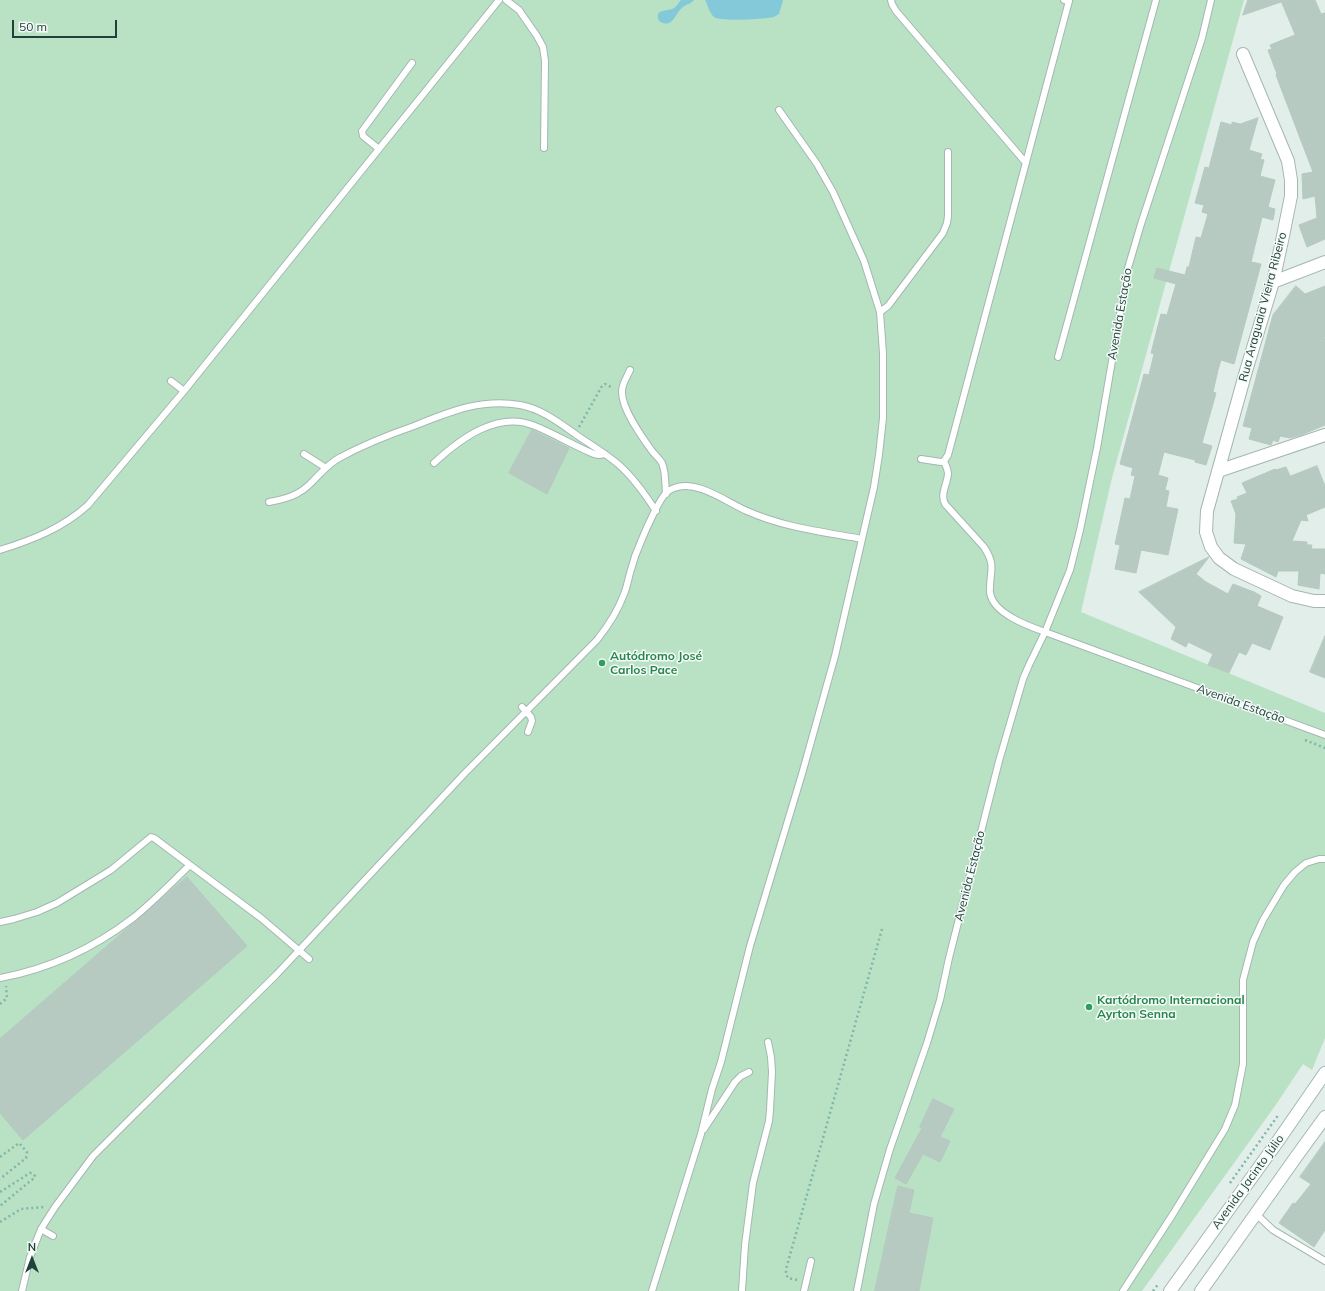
<!DOCTYPE html>
<html>
<head>
<meta charset="utf-8">
<style>
  body { margin:0 }
  #map { position:relative; width:1325px; height:1291px; overflow:hidden; background:#e2eee9; font-family:Mulish,sans-serif }
  canvas { display:block }
  .north { position:absolute; left:12px; top:1239px; width:40px; height:40px; -webkit-text-stroke:3px #f4faf7; paint-order:stroke; rotate:0deg; font-size:11px; font-weight:700; line-height:16px; text-align:center; color:#20423a }
  .north::after { content:''; display:block; margin:auto; width:14px; height:18px; background:#20423a; clip-path:polygon(50% 0,100% 100%,50% 72%,0 100%) }
  .scale { position:absolute; left:12px; top:20px; width:105px; height:18px; box-sizing:border-box; border:2px solid #20423a; border-top:0; padding-left:5px; font-size:12px; line-height:14px; white-space:nowrap; color:#20423a; -webkit-text-stroke:3px #f4faf7; paint-order:stroke }
</style>
</head>
<body>
<div id="map">
<canvas width="1325" height="1291"></canvas>
<div class="north">N</div>
<div class="scale">50 m</div>
</div>
<script>
const context = document.querySelector('canvas').getContext('2d');
context.lineJoin = 'round';
function paint(path, color) { context.fillStyle = color; context.fill(path, 'evenodd'); }
function stroke(path, color, width, dash) { context.strokeStyle = color; context.lineWidth = width; context.lineCap = dash ? 'butt' : 'round'; context.setLineDash(dash || []); context.stroke(path); }
function write(font, color, halo, rows, align = 'center') {
  context.font = font + ' Mulish,sans-serif'; context.lineWidth = 3; context.setLineDash([]); context.textBaseline = 'middle'; context.strokeStyle = halo; context.fillStyle = color; for (const [text, x, y, turn = 0] of rows) {
    context.save(); context.translate(x, y); context.rotate((+turn || 0) * Math.PI / 180); context.textAlign = isNaN(turn) ? turn : align; if (halo) context.strokeText(text, 0, 0); context.fillText(text, 0, 0); context.restore();
  }
}
paint(new Path2D(`
  M0,0h1244l-132,478 -31,134 244,101v325l-13,32 -9,-6 -28,42 -133,185h-1142z`), '#b9e2c5');
paint(new Path2D(`
  M681,0h13c-3,4 -7,4 -11,7 -8,6 -10,23 -24,14 -5,-13 8,-9 15,-13 3,-2 5,-6 7,-8z
  M705,0h78l-4,14 -5,3c-9,2 -54,5 -60,0 -5,-4 -6,-12 -9,-17z`), '#84c9da');
const building = new Path2D(`
  M1248,0h33v2l-38,13z
  M1281,0h34l6,14 4,-1v226l-18,8 -8,-22 18,-7 -2,-22 -12,3 -1,-25 11,-2 -34,-89 -3,-8 1,-1 -9,-24 4,-1 -2,-4 25,-10z
  M1258,118l-9,32 13,4 -2,5 4,1 -4,16 15,4 -7,27 7,2 -2,11 -11,-3 -11,45 10,2 -27,100 -13,-4 -3,10 -5,22 3,1 -14,50 10,3 -6,19 -11,-3v-2l-31,-8 -6,23 10,3 -3,12 4,1 -3,16 12,2 -10,46 -27,-5 -5,23 -21,-4 5,-24 -5,-1 10,-46 5,1 5,-23 -4,-1 2,-7 -13,-4 24,-90 5,1 5,-21 -3,-1 10,-39 6,1 9,-31 -22,-6 3,-10 28,7 2,-8h2l7,-30 5,1 7,-24 -6,-2 2,-7 -9,-2 10,-36 4,1 12,-46 11,3v-3l8,2z
  M1296,286l9,8 20,-8v49l-1,3 1,1v86l-24,10 -11,3 -10,-2 -2,6 -5,-2 -2,5 -22,-6 3,-11 -9,-2 30,-111z
  M532,430l37,18 -22,46 -38,-21z
  M1317,466l8,20v21l-19,8 2,6 -7,-1 -9,21 15,1v3h5l-1,4h14v25l-5,-1 -1,16 -21,-4 1,-14h-21l-2,6 -35,-18 5,-15 -12,-1 2,-29 -5,-13 7,-2 -1,-2 10,-4 -5,-10 33,-14 1,1 10,-3 4,9z
  M1209,557l-13,17 10,8 22,12 5,-10 21,8 7,4 -4,10 26,11 -13,33 -18,-7 -6,12 -7,-3 -10,21 -21,-8 5,-11 -25,-12 -2,5 -15,-8 5,-12 -37,-35z
  M1325,636v42l-15,-6z
  M187,877l60,69 -224,194 -23,-27v-74z
  M933,1099l21,10 -14,28 10,4 -10,21 -17,-8 -17,30 -11,-6 27,-50 -2,-1z
  M1325,1142v88l-11,17 -35,-24 14,-20 2,1 16,-20 -11,-7z
  M898,1186l16,4 -5,23 24,5 -14,73h-44z`);
paint(building, '#b7cac2');
stroke(building, '#b4c9c1', 1);
const service = new Path2D(`
  M506,0l13,10 18,26 6,11 2,14 -1,87
  M891,0l1,4 4,7 130,152
  M1211,0l-9,38 -61,186 -13,44 -31,180 -17,82 -10,40 -25,62 280,103
  M379,149l-16,-13 -1,-5 50,-68
  M880,312l8,-6 55,-73 4,-10 1,-7v-64
  M1058,357l98,-357
  M630,370c-3,7 -8,14 -8,21 -1,17 20,46 30,60 3,4 7,7 10,12 4,10 3,20 4,31
  M171,381l13,10
  M304,454l22,14
  M921,459l20,3 3,-1 4,-6 121,-454 -5,-1
  M434,463c26,-24 64,-53 101,-37 20,8 39,20 59,28l5,1 6,-1
  M269,502c17,-3 31,-7 43,-20 9,-9 16,-18 27,-24 24,-13 49,-23 75,-32 35,-14 67,-28 106,-21 23,4 42,20 61,33 12,8 25,16 37,26 15,13 27,30 38,47
  M0,550c32,-10 63,-22 88,-45l96,-114 315,-391
  M522,707l9,10 1,4 -4,11
  M0,922l14,-3 23,-7 20,-9 54,-33 40,-33 3,1 36,27
  M0,978c49,-9 94,-30 133,-60 20,-16 38,-35 57,-53l71,53 48,41
  M704,1129l31,-47 6,-6 8,-4
  M1256,1214l17,16 52,31
  M41,1229l12,7
  M22,1291l8,-34 11,-28 14,-22 38,-51 43,-43 140,-138 189,-202 132,-133c11,-14 21,-29 27,-46 3,-7 4,-14 6,-21 3,-12 7,-23 12,-34 4,-10 17,-39 24,-46 2,-2 5,-4 8,-5 23,-9 52,14 73,23 35,16 77,21 115,28l12,-52 5,-32 4,-37v-65l-3,-41 -16,-51 -31,-69 -16,-28 -38,-54
  M652,1291l49,-157 11,-45 9,-27 29,-116 52,-172 33,-118 27,-117
  M742,1291l3,-46 8,-62 16,-62 1,-11 2,-38 -1,-15 -3,-15
  M804,1291l7,-30
  M857,1291l17,-87 16,-55 37,-106 13,-43 9,-42 50,-197 24,-82 6,-14 16,-33c-17,-6 -53,-19 -55,-40 -1,-20 7,-25 -6,-45l-39,-43c-5,-10 2,-19 3,-30 0,-4 -2,-8 -4,-13
  M1123,1291l50,-77 52,-85 10,-24 8,-41v-84l10,-38 10,-22 21,-35 11,-13 11,-9 13,-4h6`);
const minor = new Path2D(`
  M1243,54l45,107 3,19v16l-8,40 -10,46 -27,89 -39,140 -1,21 5,15 8,11 15,11 58,27 22,5h11
  M1273,282l52,-20
  M1218,471l107,-36`);
const tertiary = new Path2D(`
  M1170,1291l108,-150 47,-68
  M1201,1291l95,-134 29,-40`);
stroke(service, '#a4b7b1', 8);
stroke(minor, '#a4b7b1', 14);
stroke(tertiary, '#a4b7b1', 14);
stroke(new Path2D(`
  M579,427l23,-41 3,-2 8,4
  M1305,740l20,8
  M0,1004l7,-6 -1,-12
  M0,1157l19,-14 8,9 -1,6 -26,21
  M1230,1183l49,-69
  M0,1192l30,-19h2l3,3 -1,2 -34,28
  M0,1222l21,-13 23,-2
  M797,1280l-9,-2 -2,-4v-5l96,-340
  M1153,1291l6,-8`), '#7fb6a7', 2.5, [2, 3]);
stroke(service, '#fff', 6);
stroke(minor, '#fff', 12);
stroke(tertiary, '#fff', 12);
for (const [x, y, r, color] of [
  [602,663,4,"#2e9e5b"],
  [1089,1007,4,"#2e9e5b"]
]) { const dot = new Path2D(); dot.arc(x, y, r, 0, 2 * Math.PI); context.fillStyle = color; context.fill(dot); stroke(dot, '#f4faf7', 1.5); }
write('12px', '#20423a', '#f4faf7', [
  ["Rua Araguaia Vieira Ribeiro",1263,307,-75],
  ["Avenida Estação",1120,314,-80],
  ["Avenida Estação",1241,704,20],
  ["Avenida Estação",970,876,-76],
  ["Avenida Jacinto Júlio",1248,1182,-54]
]);
write('bold 12px', '#27864d', '#f4faf7', [
  ["Autódromo José",610,656],
  ["Carlos Pace",610,670],
  ["Kartódromo Internacional",1097,1000],
  ["Ayrton Senna",1097,1014]
], 'left');
</script>
</body>
</html>
